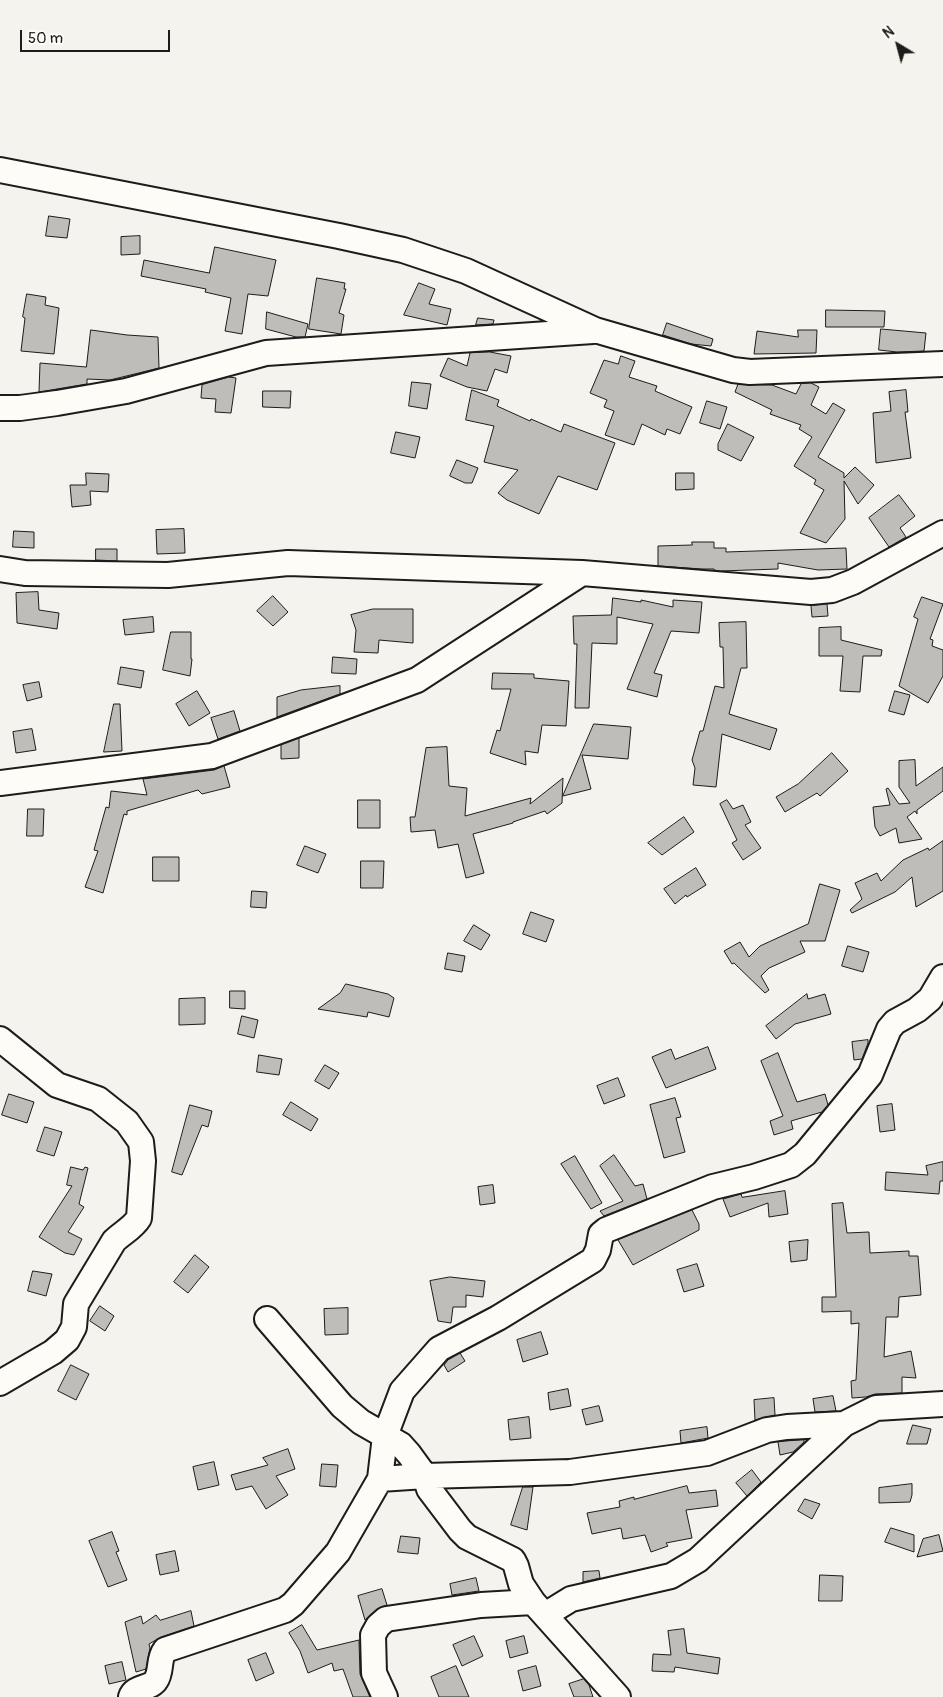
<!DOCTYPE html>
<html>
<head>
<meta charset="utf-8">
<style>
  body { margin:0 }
  #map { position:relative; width:943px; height:1697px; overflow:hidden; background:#f4f3ee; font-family:Pangolin,sans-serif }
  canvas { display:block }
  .north { position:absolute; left:873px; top:20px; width:50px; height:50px; -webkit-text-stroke:4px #fdfcf7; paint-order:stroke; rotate:323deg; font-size:14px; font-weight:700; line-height:20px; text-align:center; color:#1c1c1c }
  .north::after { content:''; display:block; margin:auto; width:18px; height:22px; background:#1c1c1c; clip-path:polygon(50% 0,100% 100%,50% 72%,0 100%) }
  .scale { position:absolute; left:20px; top:30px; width:150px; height:22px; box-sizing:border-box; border:2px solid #1c1c1c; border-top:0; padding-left:6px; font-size:15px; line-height:18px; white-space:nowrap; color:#1c1c1c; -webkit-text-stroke:4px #fdfcf7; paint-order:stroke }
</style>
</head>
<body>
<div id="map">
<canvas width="943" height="1697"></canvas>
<div class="north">N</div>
<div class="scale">50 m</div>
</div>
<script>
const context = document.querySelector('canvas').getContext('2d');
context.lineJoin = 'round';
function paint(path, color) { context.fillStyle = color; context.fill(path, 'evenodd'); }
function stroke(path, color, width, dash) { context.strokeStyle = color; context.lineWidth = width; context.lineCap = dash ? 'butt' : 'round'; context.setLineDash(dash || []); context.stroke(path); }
const building = new Path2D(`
  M49,216l21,3 -3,19 -21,-2z
  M140,236v18l-19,1v-18z
  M215,247l61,13 -8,36 -20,-2 -6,40 -17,-3 6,-33 -26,-6 1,-3 -65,-13 3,-16 65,13z
  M317,278l28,5 -1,6h2l-7,24 5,2 -3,19 -32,-5z
  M419,283l16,6 -6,15 22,5 -4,16 -43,-10z
  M27,294l19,3 -1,8 14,3 -5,46 -33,-3 4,-33 -2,-1z
  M826,310l59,1 -1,16h-58z
  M267,312l41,12 -3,13h-9l-30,-8z
  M478,318l16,2 -1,4 -17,1z
  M667,323l46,16 -2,7 -20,-2 -28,-9z
  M881,329l45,4 -2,18 -27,1 -18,-2z
  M91,330l36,5 31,2 1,31 -49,12 -23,-1v5l-48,8 1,-29 46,4z
  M798,330h19l-1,23 -62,1 3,-23 41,6z
  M490,352l21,4 -4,17 -12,-4 -8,22 -20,-4 -27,-11 8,-18 19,8 3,-13z
  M621,356l14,5 -6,16 28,9 -2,5 37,16 -12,27 -13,-5 -2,6 -23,-11 -8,21 -29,-10 9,-24 -10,-4 3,-7 -17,-7 14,-33 14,4z
  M229,377l7,1 -5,35 -16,-1 1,-13 -15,-1 1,-13z
  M412,382l19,2 -4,25 -18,-3z
  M811,383l8,4 -8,18 15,9 7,-11 12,7 -27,47 26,16v5l11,-11 19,18 -16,19 -14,-23 1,38 -19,24 -26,-10 24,-43 -10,-6 2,-4 -22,-14 18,-29 -13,-8 2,-4 -31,-11 2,-4 -37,-18 3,-8 34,1 24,9 5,-10z
  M472,390l27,10 -2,6 33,15 1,-2 30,13 3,-8 51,19 -18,47 -39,-14 -19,38 -32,-14 -9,-7 20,-23 -34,-8 10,-36 -28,-6z
  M906,390l2,22h-3l6,46 -35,5 -3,-50 18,-2 -2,-19z
  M263,391h28l-1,17 -27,-1z
  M707,401l20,6 -7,22 -20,-6z
  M728,424l26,13 -13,24 -23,-11v-6z
  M396,432l24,5 -5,21 -24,-5z
  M457,460l21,8 -6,15h-7l-15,-7z
  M86,473l23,1 -1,18 -18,-1 1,14 -19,2 -2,-22h16z
  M676,473h18v16l-18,1z
  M899,495l16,21 -15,12 6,9 -17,10 -20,-29z
  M184,529l1,24 -28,1 -1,-24z
  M14,531l20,1v16l-21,-1z
  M692,542h22v6h12v4l120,-4 1,21 -29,1 -40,-7v6l-58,2 -6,-1v-1h-12l-44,-3v-20l34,-1z
  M96,549h21v12l-21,-1z
  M38,592l1,18 20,3 -2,16 -40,-6 -1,-30z
  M273,596l15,16 -15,14 -16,-15z
  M922,597l21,7 -13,35 3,1 -1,6 11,4v26l-15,27 -29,-17 19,-67 -4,-2z
  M613,598l28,4v-2l32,7v-7l29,2 -3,31 -28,-2 -17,42 8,2 -5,22 -30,-8 26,-65 -36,-7v27l-25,-1 -3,65h-14l2,-64h-3l-1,-28 38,-1z
  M827,604l1,12 -16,1 -1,-11z
  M373,609h40v34l-34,-3 -1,13 -24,-1 2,-22 -5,-15z
  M153,617l1,15 -29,3 -2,-15z
  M746,622l1,46h-6l-12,46 48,15 -7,21 -48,-16 -6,53 -23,-2 2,-17 -3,-8 8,-29h3l12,-45 9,2 -1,-41h-3l-1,-24z
  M841,627v13l41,10 -1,6h-18l-3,36 -20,-1 3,-35h-24v-28z
  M171,632h20v27h1l-2,17 -27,-6z
  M333,657l24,2 -1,15 -24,-1z
  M121,667l23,4 -3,17 -23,-4z
  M493,673l41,1v4l35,3 -3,45 -24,-1 -4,28 -13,-2 1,14 -36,-12 7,-23 3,1 11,-42h-19z
  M39,682l3,15 -15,4 -4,-16z
  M340,686v8l-63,23v-20l24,-7z
  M197,691l13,22 -21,13 -13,-22z
  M895,691l15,4 -6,20 -15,-4z
  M114,704h6l2,47 -18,1z
  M234,711l6,20 -22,8 -7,-21z
  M594,724l37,3 -3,32 -46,-4 9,34 -28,7z
  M32,729l4,21 -20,3 -3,-21z
  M299,738v20l-18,1v-14z
  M447,747l2,39 18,2 -2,28 66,-18 -1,6 33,-26 -1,25 -15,11 -2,-3 -32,11v1l-40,11 11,39 -18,5 -8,-34 -20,4 -3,-18 -24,2 -1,-15h5l11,-69z
  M832,753l16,18 -28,25 -3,-3 -32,19 -9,-15 22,-13z
  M915,760l1,26 27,-19v24l-26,19v4l-2,-3 -8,6 15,22 -23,4 -3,-15 -16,8 -5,-9 -2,-20 17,-2 -4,-16 2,-1 11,16 11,-1 -11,-16v-26z
  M224,766l6,21 -28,7 -4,-4 -71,21v4l-3,-1 -21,79 -18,-6 13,-36 -4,-1 12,-43 3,1 2,-17 36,4 -4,-16 71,-9z
  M358,800h22v28h-22z
  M727,800l6,9 10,-4 8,17 -6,3 16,23 -18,12 -11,-17 5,-3 -17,-36z
  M28,809h16l-1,27h-16z
  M684,817l10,15 -32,23 -14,-12z
  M943,841v50l-27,16 -4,-30 -17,15 -43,21 -2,-3 12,-11 -7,-16 22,-10 4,8 22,-21 25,-12 1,2z
  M305,846l21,8 -8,19 -21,-8z
  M153,857h26v24h-26z
  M361,861h23l-1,27h-22z
  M696,868l10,17 -19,12 -1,-2 -11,9 -11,-15z
  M820,884l20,6 -15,51h-25l5,11 -36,16 -8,8 8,14 -4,3 -31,-30 -2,1 -8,-13 16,-9 9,15 11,-11 48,-22z
  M252,891l15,1 -1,16 -15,-1z
  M531,912l23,8 -8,22 -23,-8z
  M474,925l16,10 -9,15 -17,-9z
  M848,946l21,6 -6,20 -21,-6z
  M448,953l17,3 -3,16 -17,-3z
  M346,984l42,10 6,4 -5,19 -21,-5 -1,5 -49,-8 22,-16z
  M230,991h15v18l-15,-1z
  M807,994l1,5 17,-5 6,20 -36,10 -19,15 -10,-13z
  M205,998v26l-26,1v-26z
  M242,1016l16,4 -4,18 -16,-4z
  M868,1040v3l-6,16 -8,1 -2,-18z
  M708,1047l8,22 -50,19 -14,-31 19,-8 4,10z
  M778,1053l19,49 28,-8 3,11 -6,7 -31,9 2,8 -19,6 -4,-14 13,-5 -22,-55z
  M259,1055l23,4 -3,16 -22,-3z
  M325,1065l14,8 -10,16 -14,-8z
  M618,1078l7,18 -21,8 -7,-18z
  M9,1094l25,8 -7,21 -25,-8z
  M675,1098l6,19 -5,1 9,34 -21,6 -14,-53z
  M291,1102l27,17 -7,12 -28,-16z
  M892,1104l3,26 -15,2 -3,-26z
  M190,1105l22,6 -4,16 -6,-2 -20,50 -10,-3z
  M45,1127l17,5 -8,24 -17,-5z
  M614,1155l21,31 8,-2 4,15 -43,17 -4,-5 23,-10 -23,-35z
  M575,1156l27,47 -11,6 -30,-45z
  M943,1162v19h-3l-1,13 -54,-4 1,-18 42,3 -2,-9z
  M71,1167l12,3 2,-3 3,1 -9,36 5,3 -16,25 14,7 -8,16 -9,-2 -26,-16 33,-51 -5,-1z
  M493,1185l2,18 -15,2 -2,-18z
  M785,1191l3,23 -19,3 -1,-14 -38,14 -7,-18 18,-5 1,3z
  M843,1203l4,30 22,-1 1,21 39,-2v5h9l3,39 -22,2 -1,20h-12l-2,40 27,-6 5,27 -14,-1v16l-27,1 -9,3 -14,1 -1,-17 5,-1 3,-57 -8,1v-13l-29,1v-15h14l-4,-93z
  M692,1210l7,14v6l-66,35 -15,-25z
  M808,1240l-1,20 -16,2 -2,-20z
  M195,1255l14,12 -21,26 -14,-11z
  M697,1264l7,22 -20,6 -7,-22z
  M33,1271l19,3 -6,22 -18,-5z
  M450,1277l35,4 -2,16 -17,-2v12h-13l-2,16 -13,-2 -8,-40z
  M100,1306l14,10 -9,15 -15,-10z
  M348,1308v26l-23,1 -1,-26z
  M541,1332l7,22 -25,8 -6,-22z
  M460,1353l5,8 -17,11 -4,-7 4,-5z
  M71,1365l18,9 -13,26 -18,-9z
  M568,1389l3,17 -21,4 -2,-17z
  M833,1396l3,15 -21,1 -2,-13z
  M774,1398l1,17 -20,5 -1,-20z
  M599,1406l4,15 -17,4 -4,-15z
  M529,1417l2,21 -21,2 -2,-20z
  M913,1425l18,4 -4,15h-20z
  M707,1427l1,11 -27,5 -1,-12z
  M804,1440v2l-11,10 -13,3 -2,-13z
  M288,1449l7,20 -19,7 12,19 -22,14 -14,-23 -16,4 -5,-15 37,-10 -5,-7z
  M214,1462l5,23 -21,5 -5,-23z
  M322,1464l16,1 -2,22 -16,-1z
  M752,1470l9,12 -14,14 -11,-13z
  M912,1484v11l-2,7 -31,1v-15z
  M687,1486l2,7 27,-3 2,16 -32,4 6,28 -26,5 2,3 -17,6 -6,-17 -22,4 -2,-11 -29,6 -5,-21 33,-6 -1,-6 15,-4v2z
  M523,1487h10l-6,43 -16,-5z
  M805,1499l15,5 -8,15 -14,-8z
  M891,1528l23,7v17l-29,-10z
  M112,1532l7,19 -3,1 11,28 -19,7 -19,-46z
  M939,1535l4,16 -26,6 6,-18z
  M401,1536l19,2 -2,16 -20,-2z
  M175,1551l4,20 -19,4 -4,-20z
  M599,1571l1,7 -17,4v-10z
  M820,1575l23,1 -1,25h-23z
  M476,1578l3,13 -27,4 -2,-11z
  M382,1589l5,16 -10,4 -12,11 -7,-24z
  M191,1611l3,15 -33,11 -12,7 1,4 -4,21 -10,3 -11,-50 16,-6 2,8 13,-9 4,5z
  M302,1625l15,25 42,-10 1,34 10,23h-17l-10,-28 -9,2 -2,-8 -24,10 -8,-22 -11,-18z
  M684,1629l3,24 33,5 -2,16 -43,-7 -1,5 -22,-1 1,-17 18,1 -3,-24z
  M474,1636l9,20 -21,10 -9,-21z
  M524,1636l4,17 -18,5 -4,-17z
  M266,1653l8,20 -18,8 -8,-21z
  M122,1662l4,18 -17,4 -4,-18z
  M456,1666l13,31h-30l-8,-20z
  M536,1666l5,20 -18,5 -5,-20z
  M584,1679l5,6 4,12h-19l-5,-13z`);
paint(building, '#bebdba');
stroke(building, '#1c1c1c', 1);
const minor = new Path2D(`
  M0,170l339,66 64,14 63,21 129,59 138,40 17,2 193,-8
  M0,408h20l37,-5 69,-12 140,-38 327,-22
  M0,569l25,4 143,2 120,-12 294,10
  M0,783l212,-27 205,-76 165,-107 229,19 21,-2 21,-8 90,-49
  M0,1039l57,46 41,14 29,23 14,20 2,19 -4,57c-6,10 -17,15 -25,23l-38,63 -2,23 -7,13 -14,12 -53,31
  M267,1319l75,87 19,16 40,23 8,9 16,22 4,13 31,41 7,7 46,23 3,6 5,18 12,18 85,95
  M380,1479l45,-3 145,-4 137,-19 60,-23 20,-3 57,-3
  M545,1615l26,-16 100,-23 27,-16 146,-136 32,-16 67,-4
  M131,1697c3,-11 20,-8 25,-17 6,-9 2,-21 9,-30l120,-40 8,-6 45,-52 42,-73 5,-43 17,-45 37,-42 59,-31 95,-58 5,-10 3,-16 5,-4 107,-43 41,-10 37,-12 14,-11 65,-79 19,-46 6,-7 22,-12 13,-11 13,-22
  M385,1697l-11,-24 -1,-38 5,-9 8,-7 95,-14 52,-3`);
stroke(minor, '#1c1c1c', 28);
stroke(minor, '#fdfcf7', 24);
</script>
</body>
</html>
